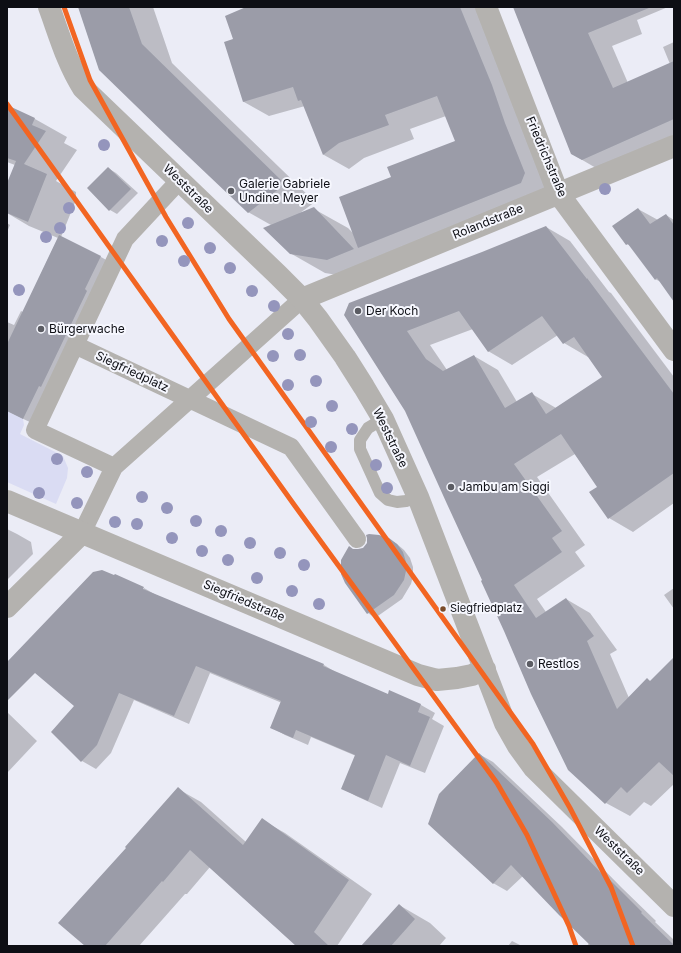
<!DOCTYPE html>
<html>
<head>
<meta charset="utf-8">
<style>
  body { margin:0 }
  #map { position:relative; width:681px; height:953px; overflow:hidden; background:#ebecf6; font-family:Inter,sans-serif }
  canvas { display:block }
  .frame { position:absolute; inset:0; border:8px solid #0d0e14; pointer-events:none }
</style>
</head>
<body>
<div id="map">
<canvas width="681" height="953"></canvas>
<div class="frame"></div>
</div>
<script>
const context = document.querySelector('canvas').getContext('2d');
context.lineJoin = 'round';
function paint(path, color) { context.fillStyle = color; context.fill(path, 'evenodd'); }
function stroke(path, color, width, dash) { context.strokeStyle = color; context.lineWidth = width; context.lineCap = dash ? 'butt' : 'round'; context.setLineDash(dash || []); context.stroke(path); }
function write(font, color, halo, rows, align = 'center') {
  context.font = font + ' Inter,sans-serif'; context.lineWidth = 4; context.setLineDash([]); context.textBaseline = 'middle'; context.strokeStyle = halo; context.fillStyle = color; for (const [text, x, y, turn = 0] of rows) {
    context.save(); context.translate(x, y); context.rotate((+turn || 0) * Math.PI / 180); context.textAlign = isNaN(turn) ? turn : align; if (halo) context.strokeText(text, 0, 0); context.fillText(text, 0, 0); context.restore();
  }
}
paint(new Path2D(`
  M7,411l16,8 1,6 -4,9 43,22 5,12 -1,10 -11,26 -49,-22z`), '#dadcf3');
paint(new Path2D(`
  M79,7h74l19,56 143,139 -15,11 14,-4 34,19 7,7 37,-57 64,-37 -10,-25 -36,13 4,10 -50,19 -15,11 -25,-14 -19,-49 -36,10 -25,-14 -9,-63 14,-32h230l71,181 -188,91 -37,-6 -35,-20 -19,-28 -23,-13z
  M514,7h154l-31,13 5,14 -30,12 16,37 42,-19 -7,-17 11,-5v100l-78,26 -24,-14z
  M7,106l28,13 32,18 -3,6 13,7 -21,31 20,11v8l-15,37 40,20 16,9 -77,161 -33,-16v-89l7,3 7,-14 2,1 35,-74 -29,-12 -22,-13v-28l8,-20 -8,-3z
  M108,168l8,5 22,20 -21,21 -7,-4z
  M638,209l20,11 8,-5 8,5v80l-13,-18 -6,-3 -23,-32 -5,-3z
  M7,223l3,2 -3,7z
  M546,227l24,14 39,51 2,1 63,84v126l-41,29 -24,-14 -19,-25 8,-6 -23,-33 -38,23 48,68 -10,7 10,14 -48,33 9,13 20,-13 24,14 27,37 -7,4 19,44 18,-19 4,3 23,-24v126l-23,22 -7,-4 -14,14 -24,-13 -123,-222 -77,-170 -60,-96 136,-62zM473,329l15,22 24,14 46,-30 6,8 24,14 1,-1 15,21 -48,31 -24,-14 -15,8 -19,-32 -24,-14 -27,14 -17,-25z
  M7,529l10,5 14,8 2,12 -26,26z
  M388,539l9,5 7,6 6,8 3,9v9l-2,8 -9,15 -27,19 -7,-5 -14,-63h4z
  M144,588l12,7 168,70 13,8 51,22 2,-3 31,13 14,8 -3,6 12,7 -19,47 -25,-10 -18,45 -26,-12 -14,-8 14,-32 -45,-19 -3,8 -23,-10 -14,-8 11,-24 -72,-30 -21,51 -55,-24 -23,53 -15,16 -14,-8 -30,-29 24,-26z
  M674,588v21l-10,-14z
  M7,712l30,29 -30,32z
  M479,754l14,8 69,65 59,60 35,34 -1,1 19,18v6h-87l2,-3 -66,-67 -16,15 -14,-8z
  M178,789l23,13 45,40 16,-22 23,13 87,61 -35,52h-40l-87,-79 -23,27h-2l-46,52h-52l40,-98z
  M399,905l31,18 16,15 -7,8h-77z
  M512,941l8,4 1,1h-13z`), '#0003');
paint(new Path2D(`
  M78,7h51l13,37 143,140 -37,29 -78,-74 -71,-69z
  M246,7h214l32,78 13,38 20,50 -4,10 -163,65 -19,-51 52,-20 -4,-10 68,-26 -18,-45 -52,19 4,10 -50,18 -16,12 -22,-55 -3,1 -5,-14 -50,15 -19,-60 9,-3 -8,-23z
  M513,7h136v1l-61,25 25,55 61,-27v58l-92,41 -11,-6z
  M7,105l28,13 -3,7 14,6 -22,33 23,10 -19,48 -21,-9v-30l9,-22 -9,-3z
  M108,167l23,22 -22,22 -22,-23z
  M314,207l40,42 -27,11 -37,-6 -27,-26z
  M638,208l12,16 16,-10 8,11v77l-17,-24 -2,2 -27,-36 -2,1 -14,-19z
  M546,226l41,53v-1l87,116v79l-66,46 -19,-27 8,-5 -36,-53 -47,30 48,67 -10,7 10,14 -48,33 22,33 30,-20 28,38 -7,5 30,68 30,-31 3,3 24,-24v119l-15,-14 -32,31 -6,-6 -16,17 -37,-34 -37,-76 -27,-63 -23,-50 1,-1 -35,-76 -42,-93 -61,-96 5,-12 133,-51zM459,311l29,41 54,-36 21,28 11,-7 28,40 -56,37 -14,-22 -27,16 -31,-53 -31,16 -17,-12 -19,-28z
  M59,235l42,21 -16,33 2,2 -46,96 -2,-1 -16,33 -16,-8v-67z
  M369,534l10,1 10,3 8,6 6,8 3,10v9l-2,9 -10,15 -27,19 -22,-31 -4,-9v-14l8,-14 4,3h5l5,-1 4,-5v-5l-1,-3z
  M102,570l12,5 1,-1 29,13 -1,2 181,75 -1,2 65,28 1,-4 32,14 -3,8 12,5 -20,49 -24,-11 -18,46 -27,-12 14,-34 -59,-25 -3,8 -23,-10 11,-27 -85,-35 -22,50 -55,-23 -22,52 -16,17 -30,-30 23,-26 -39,-33 -28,28v-39l86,-90z
  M479,753l73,69 56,58 1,-1 33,33 -1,1 33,32v1h-83l-32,-31 -48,-50 -18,19 -65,-60 11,-30z
  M178,787l65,58 19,-27 87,62 -35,52 15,14h-33l-106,-96 -27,32 -1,-1 -57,65h-20l-27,-23 68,-75 -1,-1z
  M399,904l16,15 -24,27h-30z`), '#9b9ca8');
stroke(new Path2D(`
  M383,419l-15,9 -8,12v9l20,44 8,7 9,2 9,-1 12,-4`), '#b4b2af', 12);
stroke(new Path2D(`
  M75,345l216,102 66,92
  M114,467l-79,-37 90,-191 54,-58
  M82,533l32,-66 188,-168`), '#b4b2af', 18);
stroke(new Path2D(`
  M49,7c10,27 18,56 34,81l195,187 24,24 16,20 27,38 19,30 19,32 35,78 87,226 13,23 16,22 140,138
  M486,7l72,186 116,157
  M302,299l372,-153
  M7,501l411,174 19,5 20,-2 15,-3 13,-6
  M7,607l75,-74`), '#b4b2af', 22);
stroke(new Path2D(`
  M64,7l26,73 76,137 63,102 304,425 37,64 41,79 22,59
  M7,104l288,402 202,277 30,52 42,91 7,20`), '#f26522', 5);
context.fillStyle = '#9495bc';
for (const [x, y] of [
  [104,145],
  [605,189],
  [69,208],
  [188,223],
  [60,228],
  [46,237],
  [162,241],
  [210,248],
  [184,261],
  [230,268],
  [19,290],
  [252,291],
  [274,306],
  [288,334],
  [300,355],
  [273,356],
  [316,381],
  [288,385],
  [332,406],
  [311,422],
  [352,429],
  [331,447],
  [57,459],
  [376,465],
  [87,472],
  [387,488],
  [39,493],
  [142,497],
  [77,503],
  [167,508],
  [196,521],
  [115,522],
  [137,524],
  [221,531],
  [172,538],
  [250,543],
  [202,551],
  [280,553],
  [228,560],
  [304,565],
  [257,578],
  [292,591],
  [319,604]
]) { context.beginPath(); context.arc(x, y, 6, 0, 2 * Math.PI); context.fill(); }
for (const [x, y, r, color] of [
  [231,191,4,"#5b5c63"],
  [358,311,4,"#5b5c63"],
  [41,329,4,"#5b5c63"],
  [451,487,4,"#5b5c63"],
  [443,609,3.5,"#7a4b2a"],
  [530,664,4,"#5b5c63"]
]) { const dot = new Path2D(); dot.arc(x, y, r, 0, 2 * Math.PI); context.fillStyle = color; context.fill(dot); stroke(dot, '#f6f7fe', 1.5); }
write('11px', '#0d0e14', '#f6f7fe', [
  ["Siegfriedplatz",450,609]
], 'left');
write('12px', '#0d0e14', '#f6f7fe', [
  ["Friedrichstraße",546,157,67],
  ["Weststraße",188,189,44],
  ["Rolandstraße",488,222,-22],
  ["Siegfriedplatz",132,372,25],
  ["Weststraße",390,438,64],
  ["Siegfriedstraße",244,601,23],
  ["Weststraße",619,851,44]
]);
write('12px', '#0d0e14', '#f6f7fe', [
  ["Galerie Gabriele",239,184],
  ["Undine Meyer",239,198],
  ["Der Koch",366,311],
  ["Bürgerwache",49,329],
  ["Jambu am Siggi",459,487],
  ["Restlos",538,664]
], 'left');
</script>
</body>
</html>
